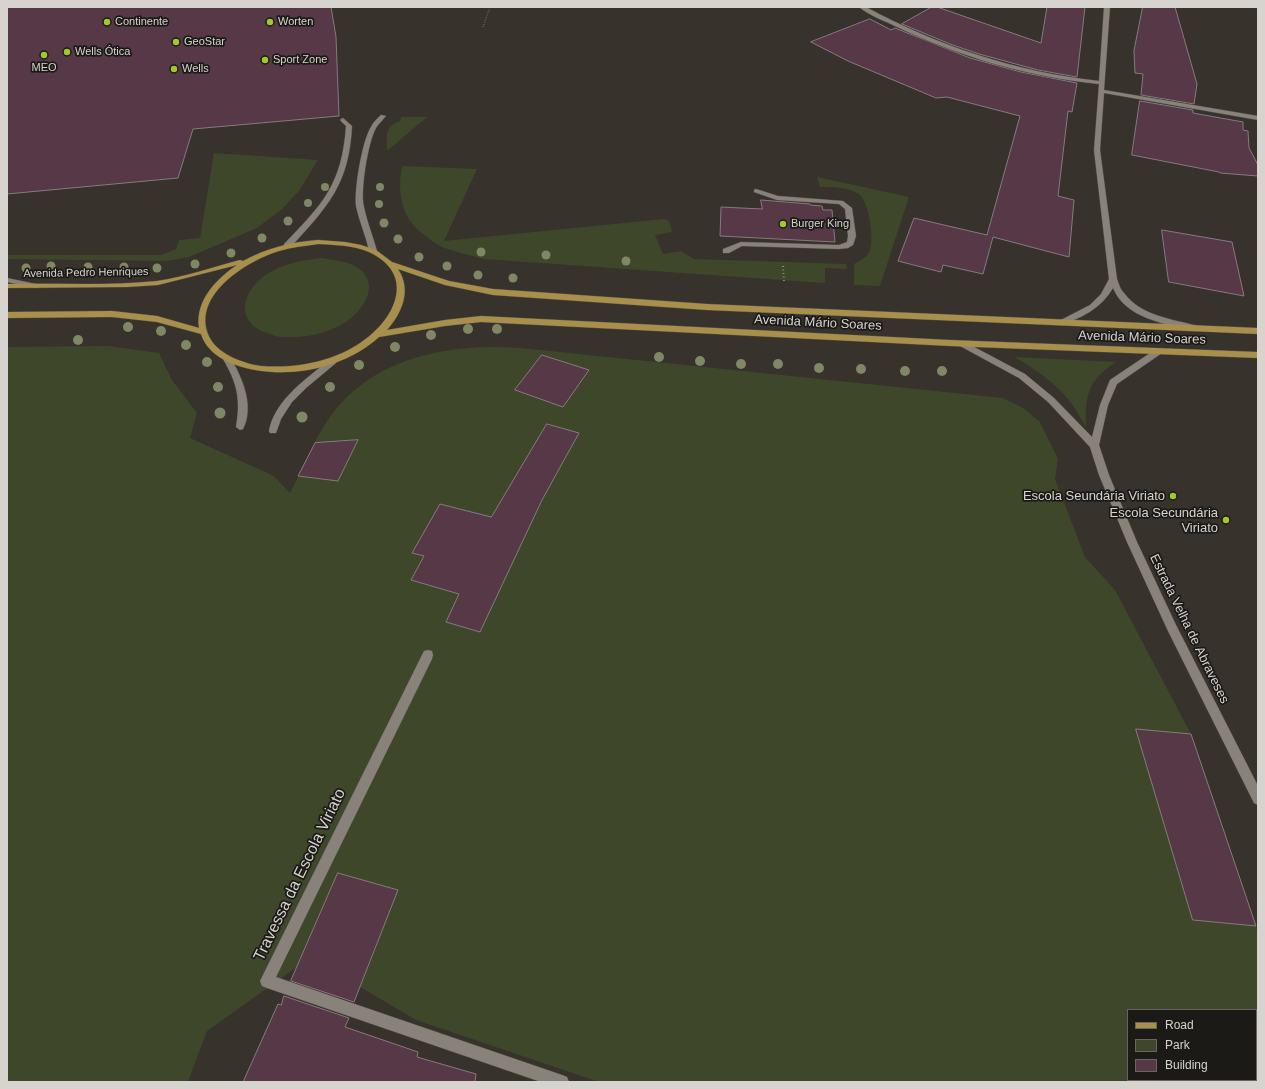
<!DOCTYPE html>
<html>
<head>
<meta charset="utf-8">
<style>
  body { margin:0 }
  #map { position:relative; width:1265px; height:1089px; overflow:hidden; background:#37322c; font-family:Arial,sans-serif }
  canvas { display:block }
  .frame { position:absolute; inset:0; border:8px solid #d7d3cf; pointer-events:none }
  .legend { position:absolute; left:1127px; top:1009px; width:130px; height:72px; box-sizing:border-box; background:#1c1a17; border:1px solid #676461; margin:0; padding:5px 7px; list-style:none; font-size:12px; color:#d7d3cf }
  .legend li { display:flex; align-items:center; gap:8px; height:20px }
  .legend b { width:20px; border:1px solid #676461 }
</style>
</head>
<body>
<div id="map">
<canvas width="1265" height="1089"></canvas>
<div class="frame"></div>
<ul class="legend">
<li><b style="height:5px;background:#a8904c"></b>Road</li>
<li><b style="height:11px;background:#3e472a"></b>Park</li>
<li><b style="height:11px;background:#563847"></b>Building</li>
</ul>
</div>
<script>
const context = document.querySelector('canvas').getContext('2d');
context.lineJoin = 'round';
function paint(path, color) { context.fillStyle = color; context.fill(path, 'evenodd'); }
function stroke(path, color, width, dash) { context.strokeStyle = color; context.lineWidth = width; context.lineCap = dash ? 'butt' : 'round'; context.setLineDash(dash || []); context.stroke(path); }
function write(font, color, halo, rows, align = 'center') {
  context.font = font + ' Arial,sans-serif'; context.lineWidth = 3.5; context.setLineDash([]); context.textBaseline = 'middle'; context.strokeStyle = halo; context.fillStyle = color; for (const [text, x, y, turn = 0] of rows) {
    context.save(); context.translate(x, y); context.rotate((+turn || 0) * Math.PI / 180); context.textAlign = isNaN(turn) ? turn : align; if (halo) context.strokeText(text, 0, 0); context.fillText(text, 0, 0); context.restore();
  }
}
paint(new Path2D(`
  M401,117h26l-40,34c0,-15 -3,-25 13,-30z
  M214,153l104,7 -19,31 -18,19 -24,18 -68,29 -22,4 -160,-2v-4h154l15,-6 3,-9 21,-2z
  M402,166l75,3 -33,72 220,-22 5,2 3,11 -17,3 8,19 18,-3 13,8 152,5 1,5 -22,-1v14l-1,1 -340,-24c-14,-4 -29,-7 -42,-12 -5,-2 -11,-7 -15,-10 -26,-18 -30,-42 -25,-71z
  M817,177l92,20 -29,89 -26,-1v-21c7,-4 13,-6 16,-14 4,-10 -1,-49 -11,-56 -12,-7 -25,-7 -39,-7z
  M322,258c12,2 22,3 33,8 29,17 7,48 -14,59 -19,10 -39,13 -59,12 -5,0 -10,-2 -15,-4 -34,-11 -24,-44 0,-59 17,-11 36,-14 55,-16z
  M108,346l51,7 13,27 25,33 -7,25 84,38 16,17c12,-23 22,-49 36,-70 43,-66 122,-80 195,-75l482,50 20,10 17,14 18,37 -3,20 30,78 30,33 76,144 65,192 2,11v145h-659l-183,-62 -56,-33 37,-97 -59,-17 -41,94 -90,64 -19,51h-181v-735zM1128,1010h128v70h-128z
  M1014,357l102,5c-28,18 -31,33 -30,65 -5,-8 -10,-17 -15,-24 -15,-20 -36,-34 -57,-46z`), '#3e472a');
const building = new Path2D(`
  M7,7h324l5,30 3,79 -146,13 -15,49 -171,16z
  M932,7h5l104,36 6,-36h38l-8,70 -39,-7 -59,-16 -29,-10 -48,-20z
  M1143,7h32l22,77 -3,20 -53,-9 2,-21 -8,-1 -1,-22z
  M870,19l21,11 4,-2 75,30 51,14 56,11 -5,29 -4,-1 -10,85 16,4 -5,57 -76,-20 -10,37 -40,-9 -2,7 -43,-11 16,-43 73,17 33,-119 -73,-19 -11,1 -88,-37 -37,-19z
  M1140,101l53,9v3l50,9v8l5,1 1,17 9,17v11l-38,-3 -1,-1 -87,-17z
  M761,200l49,4v1l12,1 1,4h9l3,32 -115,-6 1,-29 41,2z
  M1162,230l70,12 12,54 -75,-14z
  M542,355l47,15 -26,37 -48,-17z
  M547,424l32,9 -37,67 -62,132 -34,-10 13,-28 -48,-14 13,-24 -12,-3 28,-49 51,13z
  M358,440l-20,41 -40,-5 17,-33z
  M1136,729l55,5 65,192 -63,-6z
  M338,873l60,17 -44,112 -63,-21z
  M284,996l65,22 -4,9 73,25 -1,5 59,17 -1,8h-232l35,-78 3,1z`);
paint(building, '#563847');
stroke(building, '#857b7f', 1);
const minor = new Path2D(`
  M859,7h7c72,39 151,65 233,74l5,-74h6l-6,83 154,26v4l-154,-27 -4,57 17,129c2,5 3,10 7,14 17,23 48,26 74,33v4l-3,1c-29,-7 -69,-12 -82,-43 -12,20 -28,28 -49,36l-3,1 -4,-3 33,-17 11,-11 8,-15 -15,-129 5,-66c-70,-7 -139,-27 -202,-57 -12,-6 -27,-11 -38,-20z
  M381,115l5,1c-3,4 -7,7 -10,12 -8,14 -16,63 -12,79 3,15 9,29 13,44l-4,2 -4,-2c-3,-15 -10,-30 -13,-45 -2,-16 6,-65 15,-79 2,-5 6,-8 10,-12z
  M343,118l9,8c-3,59 -24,80 -62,122h-6v-4c39,-40 58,-60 62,-118l-6,-6z
  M756,189l22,7 65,5 9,7 4,28 -3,9 -5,3 -9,1 -97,-3 -13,7h-6v-4l18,-7 98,3 8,-3 1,-6 -3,-27 -6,-5 -62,-4 -23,-8v-2z
  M7,278l29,6 4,2 -4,2 -29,-6z
  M963,341l62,33 29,24 38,39 8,-32 10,-25 46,-31h6l1,2 -1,2 -45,31 -9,21 -9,40 10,30 28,67 39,83 82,161v19l-4,-2 -86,-172 -41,-89 -28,-67 -9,-28 -42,-45 -29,-24 -59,-32 -1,-2 1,-2z
  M227,356l3,1c12,20 25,49 13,72l-3,1 -4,-3c5,-28 1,-44 -13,-68z
  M333,358l3,1 1,2 -1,2 -30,25 -14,14 -11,17 -5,14h-6l-1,-2c5,-27 29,-46 49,-62 5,-4 9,-9 15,-11z
  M428,650l4,1 1,4 -1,4 -156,318 286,98 5,2 2,5h-28l-274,-94 -5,-2 -2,-5 164,-330z`);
const major = new Path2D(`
  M318,240l27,2 16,3 15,5 16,12 57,19 44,8 214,15 551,24v6l-551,-24 -214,-15 -48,-10 -47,-16c14,21 4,44 -11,61l58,-10 36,-4 469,24 308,12v6l-308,-12 -469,-24 -36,4 -66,11c-36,33 -97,44 -143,28 -15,-5 -30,-15 -35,-31l-44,-12 -45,-5 -105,1v-6l105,-1 45,5 42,12c-4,-27 17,-49 38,-63l-79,20 -31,2 -120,1v-4c49,-1 102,2 150,-3 28,-4 56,-14 83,-21l3,1c24,-13 48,-19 75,-21zM318,244c17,1 35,1 51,8 45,21 29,62 -2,86 -29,23 -70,31 -106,28 -16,-2 -41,-11 -50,-26 -24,-42 35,-79 68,-89 13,-4 26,-5 39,-7z`);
stroke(minor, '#524e48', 1);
stroke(major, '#524e48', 1);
stroke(new Path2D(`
  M483,27l7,-20`), '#8b8681', 1.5, [0.5, 2]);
stroke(new Path2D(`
  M783,266l1,16`), '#8b8681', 2, [1, 2.5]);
paint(minor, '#88827b');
paint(major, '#a8904c');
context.fillStyle = '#7f8765';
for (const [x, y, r] of [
  [325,187,4],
  [380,187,4],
  [308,203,4],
  [379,204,4],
  [288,221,4.5],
  [384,223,4.5],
  [262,238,4.5],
  [398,239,4.5],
  [481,252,4.5],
  [231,253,4.5],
  [546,255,4.5],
  [419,257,4.5],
  [626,261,4.5],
  [195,264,4.5],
  [51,266,4.5],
  [447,266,4.5],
  [88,267,4.5],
  [124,267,4.5],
  [26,268,4.5],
  [157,268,4.5],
  [478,275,4.5],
  [513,278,4.5],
  [128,327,5],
  [468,329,5],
  [497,329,5],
  [161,331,5],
  [431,335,5],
  [78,340,5],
  [186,345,5],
  [395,347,5],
  [659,357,5],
  [700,361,5],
  [207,362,5],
  [741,364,5],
  [778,364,5],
  [359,365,5],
  [819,368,5],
  [861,369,5],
  [905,371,5],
  [942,371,5],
  [218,387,5],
  [330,387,5],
  [220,413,5.5],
  [302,417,5.5]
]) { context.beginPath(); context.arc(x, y, r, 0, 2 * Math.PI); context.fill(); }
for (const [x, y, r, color] of [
  [107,22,4,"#a0c92c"],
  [270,22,4,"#a0c92c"],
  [176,42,4,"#a0c92c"],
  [67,52,4,"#a0c92c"],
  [44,55,4,"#a0c92c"],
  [265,60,4,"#a0c92c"],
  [174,69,4,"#a0c92c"],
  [783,224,4,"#a0c92c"],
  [1173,496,4,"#a0c92c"],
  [1226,520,4,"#a0c92c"]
]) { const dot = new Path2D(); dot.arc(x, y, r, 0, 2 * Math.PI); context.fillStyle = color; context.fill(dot); stroke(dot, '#1c1a17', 1.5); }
write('11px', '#d7d3cf', '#1c1a17', [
  ["Continente",115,22],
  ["Worten",278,22],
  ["GeoStar",184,42],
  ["Wells Ótica",75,52],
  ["Sport Zone",273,60],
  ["MEO",44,68,"center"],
  ["Wells",182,69],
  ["Burger King",791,224]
], 'left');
write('11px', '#d7d3cf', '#1c1a17', [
  ["Avenida Pedro Henriques",86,273,-1]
]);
write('13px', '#d7d3cf', '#1c1a17', [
  ["Avenida Mário Soares",818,323,3],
  ["Avenida Mário Soares",1142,338,2],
  ["Estrada Velha de Abraveses",1189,629,64]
]);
write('13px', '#d7d3cf', '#1c1a17', [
  ["Escola Seundária Viriato",1165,496],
  ["Escola Secundária",1218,513],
  ["Viriato",1218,528]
], 'right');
write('16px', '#d7d3cf', '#1c1a17', [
  ["Travessa da Escola Viriato",300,875,-64]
]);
</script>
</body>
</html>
